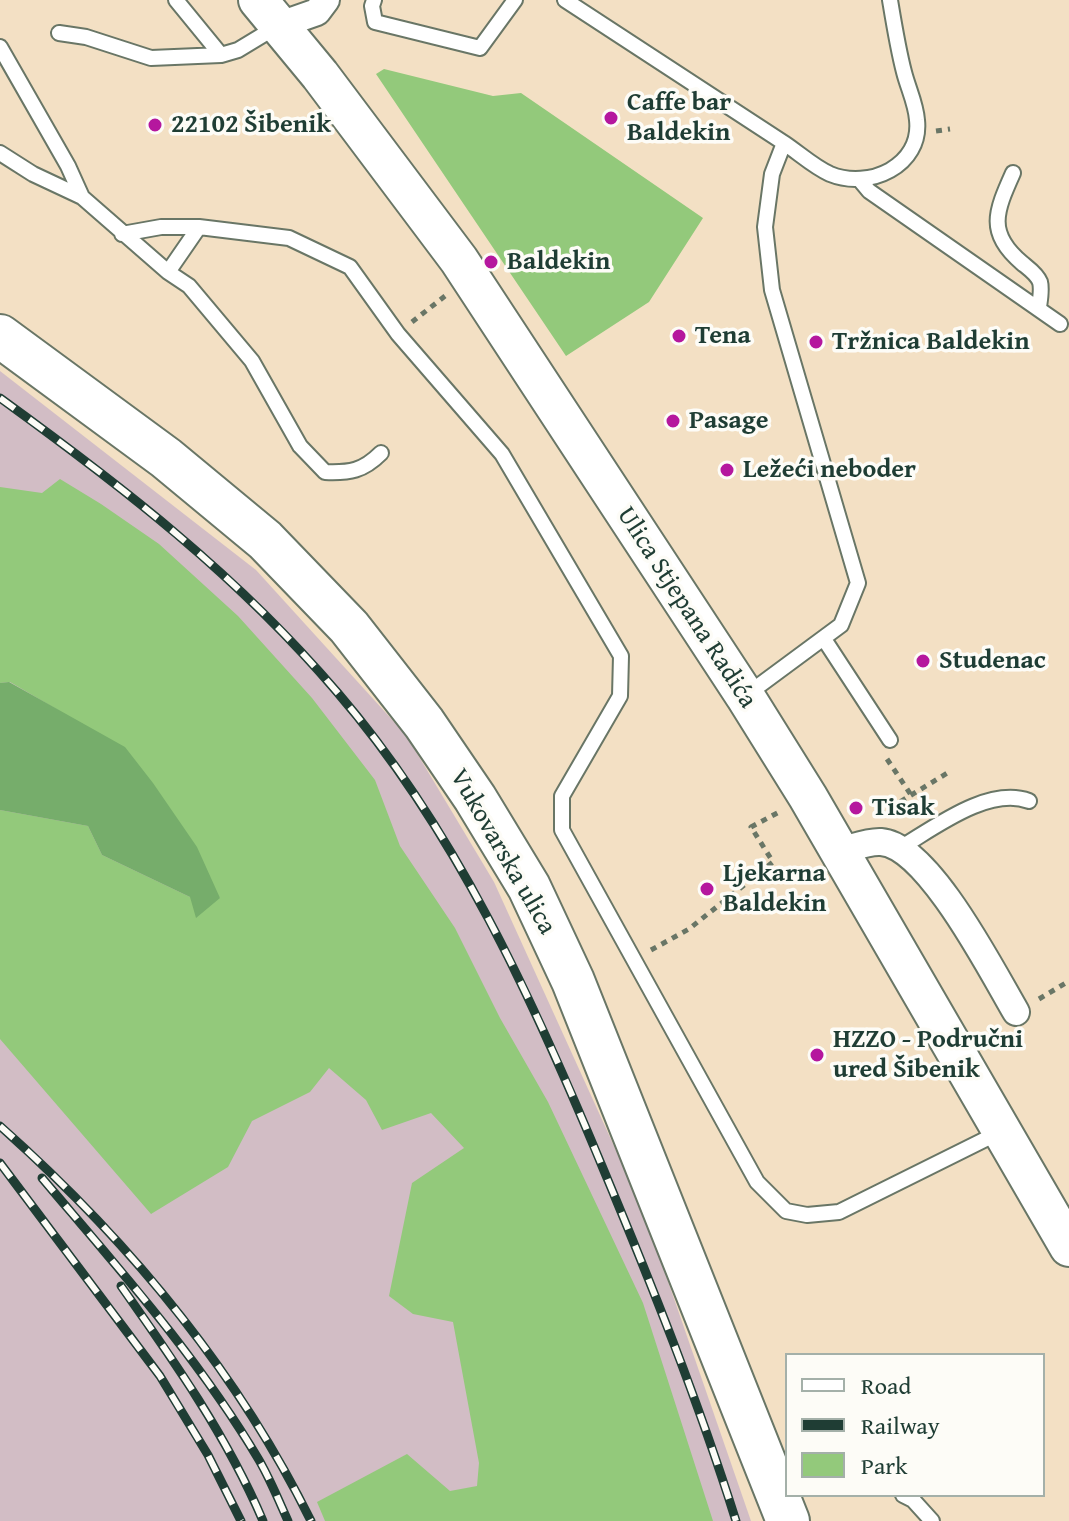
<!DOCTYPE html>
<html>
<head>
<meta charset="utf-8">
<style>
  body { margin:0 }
  #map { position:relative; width:1069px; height:1521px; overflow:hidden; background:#f3e0c4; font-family:"Gentium Book Plus",serif }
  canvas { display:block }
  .legend { position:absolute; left:785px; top:1353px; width:260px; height:144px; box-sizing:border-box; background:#fdfcf7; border:2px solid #a4b0a9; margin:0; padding:10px 14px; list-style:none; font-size:24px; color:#1f3d34 }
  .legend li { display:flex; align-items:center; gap:16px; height:40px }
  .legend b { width:40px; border:2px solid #a4b0a9 }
</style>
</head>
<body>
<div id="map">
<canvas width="1069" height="1521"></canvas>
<ul class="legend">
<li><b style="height:10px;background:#fff"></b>Road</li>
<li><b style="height:10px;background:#1f3d34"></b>Railway</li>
<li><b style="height:22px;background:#93c97b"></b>Park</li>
</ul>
</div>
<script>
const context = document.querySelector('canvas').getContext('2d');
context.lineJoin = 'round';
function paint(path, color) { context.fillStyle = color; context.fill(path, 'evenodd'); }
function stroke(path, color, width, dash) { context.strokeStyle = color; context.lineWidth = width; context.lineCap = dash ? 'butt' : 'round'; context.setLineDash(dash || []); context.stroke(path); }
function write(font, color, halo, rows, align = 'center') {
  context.font = font + ' "Gentium Book Plus",serif'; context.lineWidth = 7; context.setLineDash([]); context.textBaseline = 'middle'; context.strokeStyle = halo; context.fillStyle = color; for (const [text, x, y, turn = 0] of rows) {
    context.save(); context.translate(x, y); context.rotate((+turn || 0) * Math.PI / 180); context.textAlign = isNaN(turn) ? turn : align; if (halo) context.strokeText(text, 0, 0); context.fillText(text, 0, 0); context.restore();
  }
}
paint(new Path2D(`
  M0,371l256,199 150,165 88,147 150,330 107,309h-751z`), '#d2bdc5');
paint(new Path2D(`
  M384,69l109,27 28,-3 182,125 -54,84 -83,54 -190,-282z
  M60,479l41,25 58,40 79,72 74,82 63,82 25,66 55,82 45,90 48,84 95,201 70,218h-388l-8,-19 90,-48 43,37 27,-5 2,-23 -26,-141 -40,-8 -24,-18 23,-113 52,-35 -33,-35 -49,17 -16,-30 -37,-32 -19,24 -58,29 -24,46 -77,47 -151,-175v-229l88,16 14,29 88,42 30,1 -162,-188 -48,-28 -10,1v-196l42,6z`), '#93c97b');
paint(new Path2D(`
  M9,682l116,65 28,36 44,64 23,51 -24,20 -6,-21 -88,-42 -14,-29 -88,-16v-127z`), '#76ad6b');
const lane = new Path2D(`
  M176,0l45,55
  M374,0l-2,6 3,16 105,26 35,-48
  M565,0l219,143 -12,31 -7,53 7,63 86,293 -17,42 -96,71
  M59,33l27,4 65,21 70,-3 17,-5 38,-23
  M0,47l68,119 14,31
  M784,143c15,10 30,24 46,31 39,16 92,-8 87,-54 -1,-16 -9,-32 -13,-48 -6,-23 -10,-48 -14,-72
  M0,153l33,21 49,23 86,75 21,14 63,75 48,85 25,26c25,1 38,-1 56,-19
  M1013,173c-17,38 -27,60 9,90 6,5 15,11 18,19 2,7 0,18 -1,25
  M859,179l10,12 191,133
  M122,234l39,-7h38l90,11 61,29 48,67 104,120 119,202 -1,40 -58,100v34l195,352 29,29 21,4 32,-3 163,-81
  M168,272l31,-45
  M824,639l66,101
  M900,848c34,-20 88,-62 129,-47
  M903,1495l10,5 19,21`);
const street = new Path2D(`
  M280,25l37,-13 9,-12
  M839,851c13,-3 29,-10 42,-9 47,3 112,131 135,170`);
const secondary = new Path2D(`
  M258,0l62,75 139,185 286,436 63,101 261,450`);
const primary = new Path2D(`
  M0,336l166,122 99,82 84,87 75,96 51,75 54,89 44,94 215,540`);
stroke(lane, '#697666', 18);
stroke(street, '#697666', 30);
stroke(secondary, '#697666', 42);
stroke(primary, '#697666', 46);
stroke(new Path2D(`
  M936,131l14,-2
  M412,322l33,-26
  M887,759l24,36
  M880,814l69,-42
  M651,950l38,-21 84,-67 -22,-35 30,-16
  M1039,999l30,-18`), '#697666', 5, [6, 6]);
stroke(lane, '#fff', 14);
stroke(street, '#fff', 26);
stroke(secondary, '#fff', 38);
stroke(primary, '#fff', 42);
const rail = new Path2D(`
  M0,398c123,89 238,178 337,294 119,138 196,308 265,474 49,117 96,234 134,355
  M0,1126c126,112 236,243 311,395
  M0,1163l160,213 48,79 33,66
  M42,1178c77,91 156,179 217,282 11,19 20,41 29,61
  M121,1286c53,75 106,150 142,235`);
stroke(rail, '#1f3d34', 9);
stroke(rail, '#fdfcf7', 6, [18]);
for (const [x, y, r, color] of [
  [611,118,8,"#b5179e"],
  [155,125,8,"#b5179e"],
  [491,262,8,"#b5179e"],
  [679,336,8,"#b5179e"],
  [816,342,8,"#b5179e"],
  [673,421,8,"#b5179e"],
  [727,470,8,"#b5179e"],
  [923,661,8,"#b5179e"],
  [856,808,8,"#b5179e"],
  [707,889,8,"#b5179e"],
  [817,1055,8,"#b5179e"]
]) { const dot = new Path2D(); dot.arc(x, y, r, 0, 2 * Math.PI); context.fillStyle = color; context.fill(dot); stroke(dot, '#fdfcf7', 3); }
write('bold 26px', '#1f3d34', '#fdfcf7', [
  ["Caffe bar",627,103],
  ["Baldekin",627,133],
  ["22102 Šibenik",171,125],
  ["Baldekin",507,262],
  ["Tena",695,336],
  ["Tržnica Baldekin",832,342],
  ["Pasage",689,421],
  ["Ležeći neboder",743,470],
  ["Studenac",939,661],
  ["Tisak",872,808],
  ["Ljekarna",723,874],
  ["Baldekin",723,904],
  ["HZZO - Područni",833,1040],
  ["ured Šibenik",833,1070]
], 'left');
write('26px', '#1f3d34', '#fdfcf7', [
  ["Ulica Stjepana Radića",686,608,57],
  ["Vukovarska ulica",502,852,60]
]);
</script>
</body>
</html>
